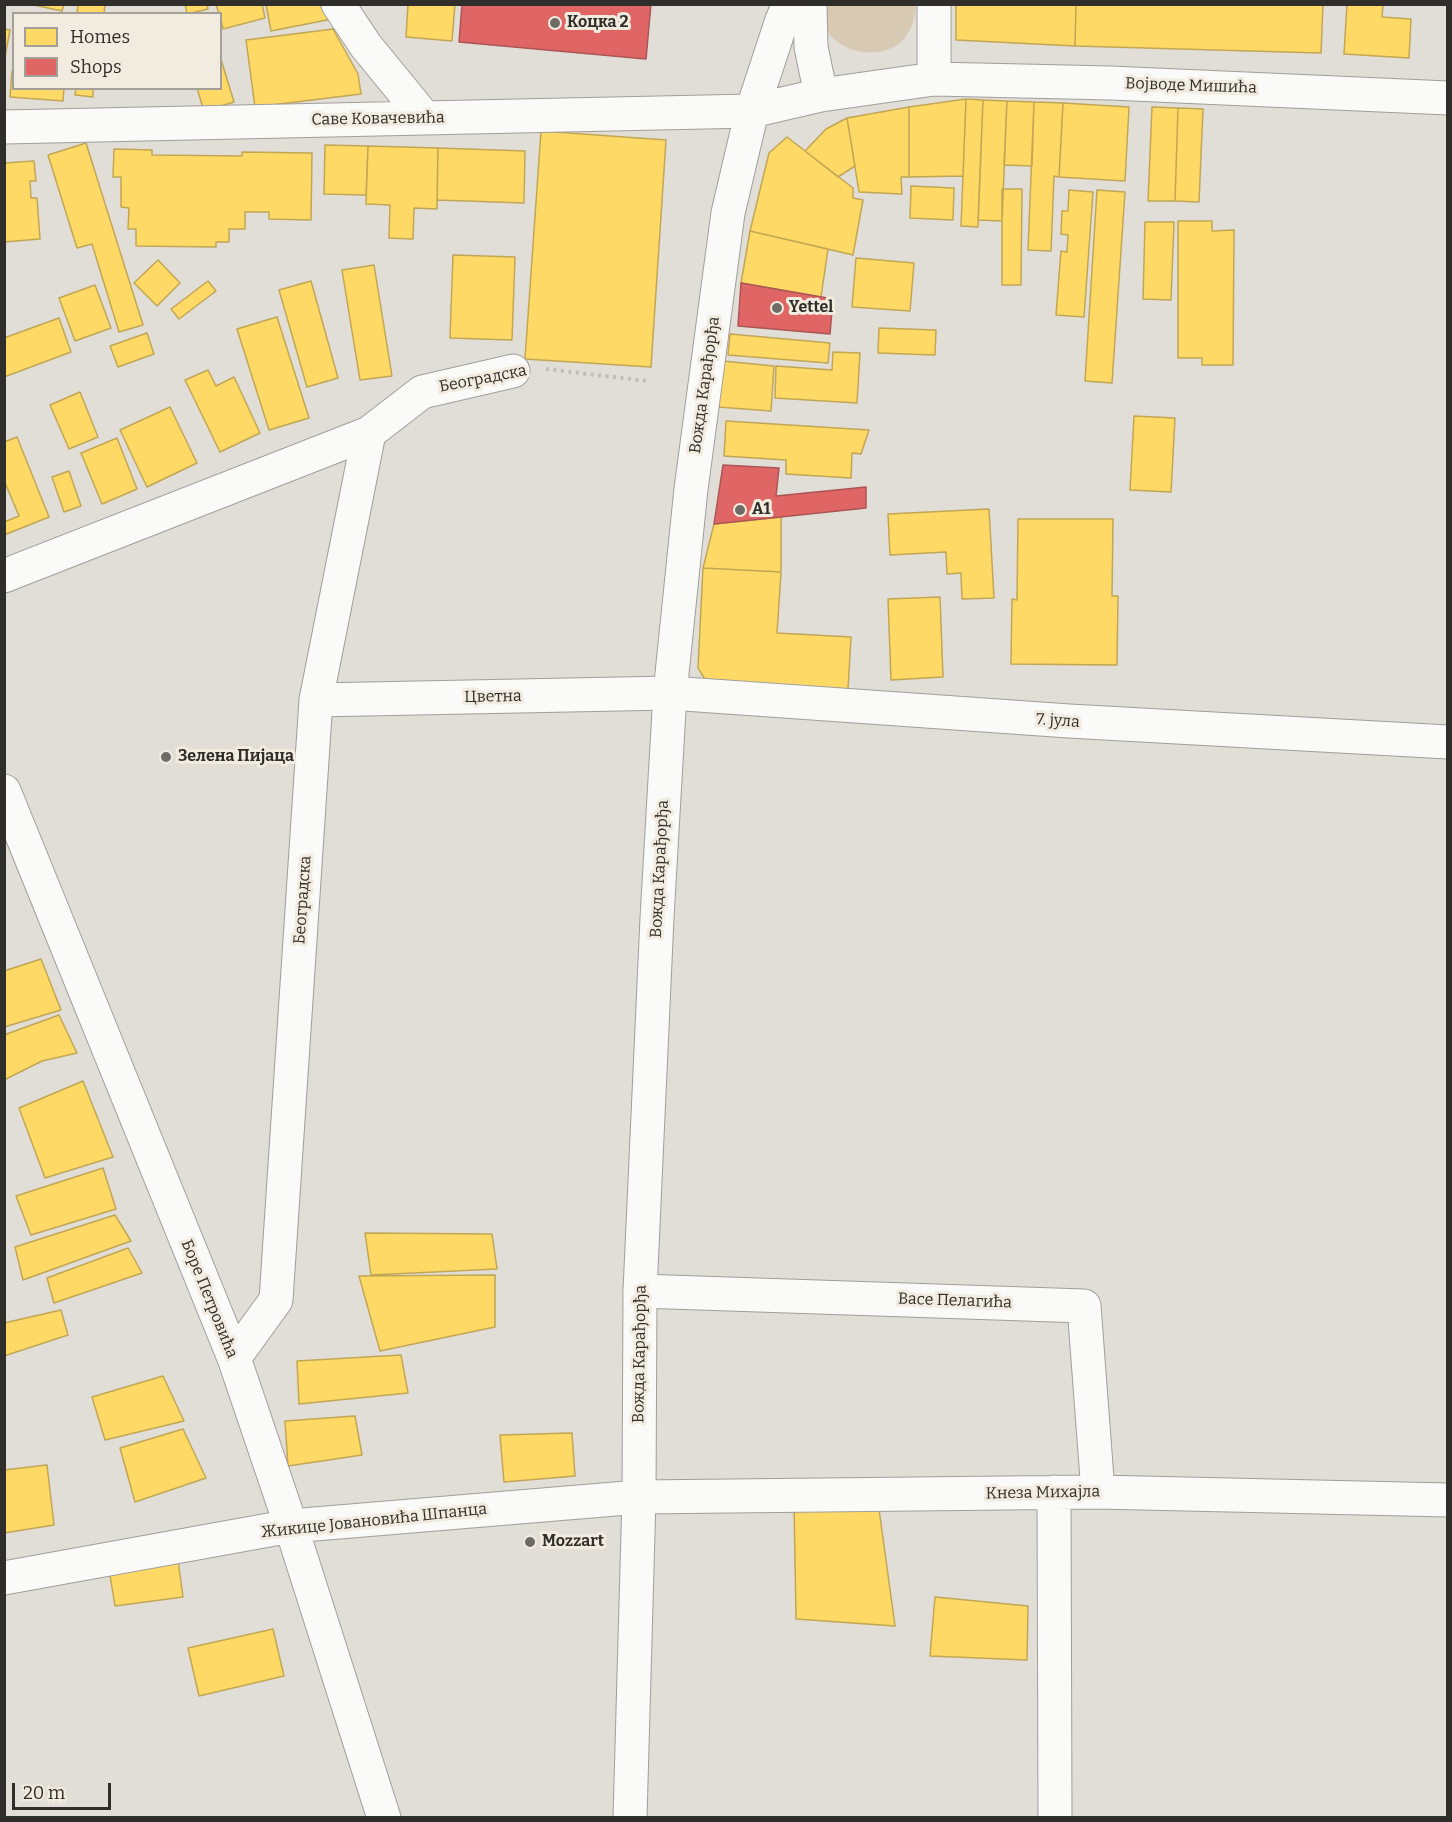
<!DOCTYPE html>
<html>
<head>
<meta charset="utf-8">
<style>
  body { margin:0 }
  #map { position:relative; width:1452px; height:1822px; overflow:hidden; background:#e1ddd7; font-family:Bitter,serif }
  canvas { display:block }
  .frame { position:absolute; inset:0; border:6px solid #302e2a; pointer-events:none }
  .legend { position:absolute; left:12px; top:12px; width:210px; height:78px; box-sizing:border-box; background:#f2ebe0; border:2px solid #a49f97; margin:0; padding:8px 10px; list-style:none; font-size:18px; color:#302e2a }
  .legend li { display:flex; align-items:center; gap:12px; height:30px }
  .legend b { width:30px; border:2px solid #a49f97 }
  .scale { position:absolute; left:12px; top:1783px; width:99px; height:27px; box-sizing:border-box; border:3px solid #302e2a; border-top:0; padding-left:8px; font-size:18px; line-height:21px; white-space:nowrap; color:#302e2a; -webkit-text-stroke:4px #f2ebe0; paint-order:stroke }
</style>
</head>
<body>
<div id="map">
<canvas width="1452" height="1822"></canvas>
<div class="frame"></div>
<ul class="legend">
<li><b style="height:16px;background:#ffd966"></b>Homes</li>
<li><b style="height:16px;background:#e06666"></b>Shops</li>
</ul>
<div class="scale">20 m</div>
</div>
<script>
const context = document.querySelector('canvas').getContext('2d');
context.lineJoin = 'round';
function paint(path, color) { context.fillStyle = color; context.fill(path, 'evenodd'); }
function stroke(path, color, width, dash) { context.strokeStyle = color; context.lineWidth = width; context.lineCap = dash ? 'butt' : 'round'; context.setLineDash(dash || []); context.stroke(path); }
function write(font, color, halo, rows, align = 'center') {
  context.font = font + ' Bitter,serif'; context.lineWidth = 6; context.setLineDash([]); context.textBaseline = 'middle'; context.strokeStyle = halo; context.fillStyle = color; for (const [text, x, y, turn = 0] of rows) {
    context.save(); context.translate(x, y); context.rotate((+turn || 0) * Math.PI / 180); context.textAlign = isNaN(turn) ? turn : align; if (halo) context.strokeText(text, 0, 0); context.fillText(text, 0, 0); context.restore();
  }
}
paint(new Path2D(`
  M820,5h96c-1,11 -3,21 -10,31 -17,25 -62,20 -78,-4 -4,-7 -7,-15 -10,-22z`), '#d7c9b2');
const homes = new Path2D(`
  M29,4h35l-2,7z
  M78,4h27l-1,10h-27z
  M185,4h22l1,5 -21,5z
  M216,4h46l3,14 -42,11 -3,-15h-1z
  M266,4h57l9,15 -61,12z
  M408,4h47l-3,37 -46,-4z
  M956,4h120l-1,42 -119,-6z
  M1076,4h247l-2,49 -246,-7z
  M1347,4h36l-1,13 29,2 -2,39 -65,-4z
  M4,29l6,1 -6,32z
  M333,29l25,45 3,20 -106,13 -9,-67z
  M220,56l14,46 -30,9 -7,-23h23z
  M12,71h2v17h50l-1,13 -53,-4z
  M76,88h17v9l-18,-2z
  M966,99l17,1 -5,127 -17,-1z
  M966,99l-3,77 -54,1v-70z
  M983,100l24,1 -5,120 -24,-1z
  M1007,101l27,1 -2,64 -28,-1z
  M1034,102l29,1 -4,74 -5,-1 -3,75 -23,-1z
  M1063,103l66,4 -4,74 -66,-4z
  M909,107v70h-8l1,17 -43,-2 -12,-74z
  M1152,107l26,1 -3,93h-27z
  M1178,108l25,1 -4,93 -24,-1z
  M847,118l8,48 -17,11 -33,-26 21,-22z
  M541,131l125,9 -15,227 -126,-8z
  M787,137l66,51v10l10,2 -10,55 -103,-24 19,-78z
  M86,143l57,182 -24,7 -27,-88 -15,4 -29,-93z
  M325,145l43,1 -2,49 -42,-1z
  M368,146l70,2 -1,61 -23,-1 -1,31 -24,-1 1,-33 -24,-1z
  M438,148l87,3 -1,52 -87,-3z
  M114,149l38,1v5l90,1v-4l70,1 -1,67 -42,-1v-7h-24v17h-16v13h-13v5l-80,-1v-17h-8l1,-21 -8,-1v-30h-8z
  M34,161l2,20h-6l1,17h6l3,41 -36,3v-79z
  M911,186l43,2 -1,32 -43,-2z
  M1002,189h20l-1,96h-19z
  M1069,190l24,2 -9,125 -28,-2 5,-64 6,1 1,-17 -7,-1 1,-23h6z
  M1097,190l28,2 -13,191 -27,-2z
  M1178,221h34v10l22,-1 -1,135h-31v-7h-24z
  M1145,222h29l-3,78 -28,-1z
  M750,231l78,18 -7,48 -80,-14z
  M453,255l62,2 -3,83 -62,-2z
  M856,258l58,5 -4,48 -58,-4z
  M158,260l22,23 -23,23 -23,-23z
  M374,265l18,111 -32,4 -18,-110z
  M208,281l8,10 -37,28 -8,-10z
  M311,281l27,97 -31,9 -28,-97z
  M95,285l16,43 -36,13 -16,-43z
  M277,317l32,101 -40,12 -32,-101z
  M59,318l12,34 -67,25v-39z
  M879,328l57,2 -1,25 -57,-2z
  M147,333l7,21 -36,13 -8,-21z
  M730,334l100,9 -2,20 -100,-8z
  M833,352l27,1 -3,50 -82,-5 1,-32 56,4z
  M722,361l52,5 -3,45 -53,-4z
  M208,370l8,16 18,-9 26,56 -40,19 -35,-72z
  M80,392l18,45 -29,12 -19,-44z
  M170,407l27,56 -50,24 -27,-57z
  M1134,416l41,2 -4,74 -41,-2z
  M726,421l143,9 -8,24 -9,-1 -1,25 -65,-4v-14l-62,-4z
  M17,437l32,80 -45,18v-13l15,-6 -15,-36v-38z
  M117,438l20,51 -35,15 -21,-51z
  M69,471l12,35 -17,6 -12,-35z
  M989,509l5,89 -32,1 -1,-26 -14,1 -1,-22 -56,3 -2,-41z
  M781,517v55l-78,-4 11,-44z
  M1018,519h95l-1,77h6l-1,69 -106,-1 1,-65 5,1z
  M703,568l78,4 -4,61 74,4 -3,52 -142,-8 -8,-13z
  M940,597l3,80 -52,3 -3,-81z
  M41,959l20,51 -57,17v-56z
  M59,1015l18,38 -35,8 -38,19v-45z
  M83,1081l30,76 -68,21 -26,-70z
  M103,1168l13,41 -85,26 -15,-39z
  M115,1215l16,26 -108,39 -8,-33z
  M365,1233l127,1 5,35 -126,6z
  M128,1248l14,25 -88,30 -7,-25z
  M495,1275v52l-115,24 -21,-75z
  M61,1310l7,25 -64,21v-33z
  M401,1355l7,38 -109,11 -2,-43z
  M163,1376l21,45 -79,19 -13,-43z
  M355,1416l7,39 -74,11 -3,-45z
  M183,1429l23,49 -71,24 -15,-54z
  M572,1433l3,43 -71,6 -4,-47z
  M47,1465l7,60 -50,8v-63z
  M794,1502h84l17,124 -99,-7z
  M178,1560l5,37 -68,9 -6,-37z
  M935,1597l93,9 -1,54 -97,-4z
  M273,1629l11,47 -85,20 -11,-48z`);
paint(homes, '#ffd966');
stroke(homes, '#c1a654', 1.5);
const shops = new Path2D(`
  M462,4h189l-5,55 -187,-17z
  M741,283l92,16 -3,35 -92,-8z
  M723,465l56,3 -3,28 90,-9v21l-152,16z`);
paint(shops, '#e06666');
stroke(shops, '#ab5554', 1.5);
const minor = new Path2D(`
  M338,4l28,42 59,72
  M4,127l748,-16
  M369,433l53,-41 91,-21
  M4,576l365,-143 -53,267 -40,600 -42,58
  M316,700l354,-7 399,28 379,21
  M4,791l230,567 57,168 93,292
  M640,1291l444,15 14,186
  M1054,1492l1,326
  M4,1578l287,-52 348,-29 459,-5 350,8`);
const major = new Path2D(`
  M810,4l1,43 10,48
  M934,79v-75
  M752,111l69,-16 113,-16 177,4 337,15
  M630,1818l9,-321 1,-206 17,-373 13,-225 21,-204 37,-276 24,-102 30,-91 7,-16`);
stroke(minor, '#a19e9a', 35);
stroke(major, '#a19e9a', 35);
stroke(new Path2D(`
  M546,369l101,12`), '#bfbebc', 4, [3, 4.5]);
stroke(minor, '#fafaf9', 33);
stroke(major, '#fafaf9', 33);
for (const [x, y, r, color] of [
  [555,23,6,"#6e6b67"],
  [777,308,6,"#6e6b67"],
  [740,510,6,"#6e6b67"],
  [166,757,6,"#6e6b67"],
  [530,1542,6,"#6e6b67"]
]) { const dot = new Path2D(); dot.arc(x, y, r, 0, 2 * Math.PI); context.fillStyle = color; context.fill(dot); stroke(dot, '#f2ebe0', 2); }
write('bold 16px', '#302e2a', '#f2ebe0', [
  ["Коцка 2",567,23],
  ["Yettel",789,308],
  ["A1",752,510],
  ["Зелена Пијаца",178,757],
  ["Mozzart",542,1542]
], 'left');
write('16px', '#302e2a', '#f2ebe0', [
  ["Војводе Мишића",1191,86,2],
  ["Саве Ковачевића",378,119,-1],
  ["Београдска",483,379,-11],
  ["Вожда Карађорђа",705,385,-82],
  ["Цветна",493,697,-1],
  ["7. јула",1058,721,4],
  ["Вожда Карађорђа",660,869,-87],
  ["Београдска",303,900,-86],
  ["Боре Петровића",209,1299,68],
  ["Васе Пелагића",955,1301,2],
  ["Вожда Карађорђа",640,1354,-89],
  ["Кнеза Михајла",1043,1493,-1],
  ["Жикице Јовановића Шпанца",374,1521,-6]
]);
</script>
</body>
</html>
